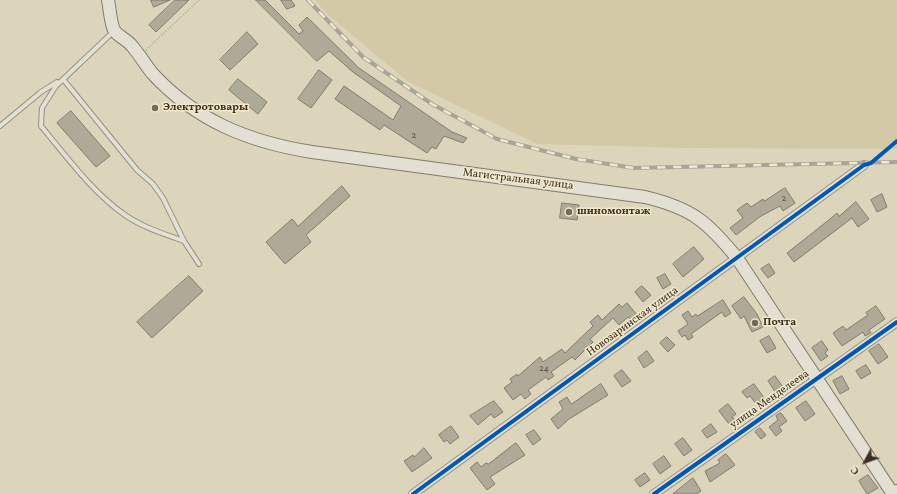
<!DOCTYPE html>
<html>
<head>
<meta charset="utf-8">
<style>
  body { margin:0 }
  #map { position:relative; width:897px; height:494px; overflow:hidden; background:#dcd5bb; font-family:Vollkorn,serif }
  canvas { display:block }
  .north { position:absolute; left:845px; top:442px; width:40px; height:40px; -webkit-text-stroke:3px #f1e9ca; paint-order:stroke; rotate:229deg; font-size:11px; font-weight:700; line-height:16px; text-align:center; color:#402e27 }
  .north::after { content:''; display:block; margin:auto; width:14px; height:18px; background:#402e27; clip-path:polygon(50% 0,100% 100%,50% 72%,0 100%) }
</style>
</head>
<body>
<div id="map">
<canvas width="897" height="494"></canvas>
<div class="north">С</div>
</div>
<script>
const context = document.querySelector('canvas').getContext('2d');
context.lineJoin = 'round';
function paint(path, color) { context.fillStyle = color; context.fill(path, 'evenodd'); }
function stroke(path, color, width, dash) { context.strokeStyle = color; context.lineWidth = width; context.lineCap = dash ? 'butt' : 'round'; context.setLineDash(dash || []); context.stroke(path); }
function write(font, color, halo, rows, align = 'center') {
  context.font = font + ' Vollkorn,serif'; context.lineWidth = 3; context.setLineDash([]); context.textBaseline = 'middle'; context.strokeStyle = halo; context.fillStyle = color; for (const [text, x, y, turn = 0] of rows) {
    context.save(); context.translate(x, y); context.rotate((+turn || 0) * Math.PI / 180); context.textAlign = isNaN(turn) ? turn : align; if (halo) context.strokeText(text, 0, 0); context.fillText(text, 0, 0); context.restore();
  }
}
paint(new Path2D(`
  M315,0h582v149l-210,-1 -150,-4 -130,-63 -80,-67z`), '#d3c9a7');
const building = new Path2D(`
  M151,0h19l-16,7z
  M175,0h14l-33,32 -7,-7z
  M256,0h9l34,34 4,-3 -4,-6 8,-8 52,51 93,64 15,6 -4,5 -19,-7 -8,13 -4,-2 -5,6 -43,-28 -4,5 -45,-31 9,-13 49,34 8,-14 -48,-34 -24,-21 -12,10z
  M281,0h10l4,6 -8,3z
  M247,32l11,12 -28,26 -10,-10z
  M319,70l13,10 -21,28 -13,-9z
  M238,79l29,23 -9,12 -29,-24z
  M71,111l39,45 -14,11 -39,-44z
  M342,186l8,10 -44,39 5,7 -26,22 -19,-22 26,-23 6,7z
  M785,188l10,15 -12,8 -3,-5 -19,10 -25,19 -6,-7 13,-10 -6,-8 10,-7 4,4 12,-8 1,2z
  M882,194l5,13 -10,5 -6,-12z
  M856,202l13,17 -11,8 -6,-9 -58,44 -7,-9 43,-34 7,-6 2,3z
  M562,203l17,2 -2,15 -17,-2z
  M694,247l10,12 -21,18 -10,-13z
  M769,264l6,9 -7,5 -7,-9z
  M665,274l6,10 -8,5 -6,-11z
  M189,276l14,15 -51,47 -15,-16z
  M642,286l9,9 -8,7 -8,-10z
  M744,297l13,17 6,13 -11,5 -8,-16 -3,3 -9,-13z
  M723,300l8,13 -6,4 -3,-5 -31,22 2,3 -5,3 -3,-5 -3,2 -4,-6 10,-7 -6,-9 6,-4 4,6 4,-3 1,2z
  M627,303l11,13 -6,5 -4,-4 -9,8 -6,-7 -23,21 3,3 -18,18 -3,-3 -21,15 3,4 -6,4 -2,-3 -18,13 3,4 -6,5 -4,-5 -8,6 -9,-12 8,-6 -2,-3 7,-5 1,2 22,-19 3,5 19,-13 3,4 28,-27 -3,-4 8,-7 4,5 17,-16 3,3z
  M876,306l9,13 -16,11 2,3 -6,3 -2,-4 -21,14 -9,-13 10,-7 3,4 22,-15 -2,-2z
  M769,336l7,12 -9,5 -7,-12z
  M667,337l8,8 -7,7 -8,-9z
  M822,341l6,9 -3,3 3,3 -7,5 -9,-13z
  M879,344l9,13 -10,7 -9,-13z
  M647,351l7,10 -10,7 -6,-10z
  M866,365l5,8 -10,6 -5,-8z
  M622,370l9,11 -9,6 -8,-11z
  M775,376l8,11 -7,6 -8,-12z
  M842,376l7,13 -9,5 -7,-13z
  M601,384l7,11 -39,24 -11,10 -7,-10 12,-10 -4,-7 8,-5 4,7z
  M754,384l11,15 -8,6 -7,-9 -3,2 -5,-6z
  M494,401l9,11 -9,6 -3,-4 -13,11 -8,-9z
  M806,401l9,13 -10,7 -9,-13z
  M728,404l8,10 -4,3 3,3 -6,4 -10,-13z
  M781,413l6,8 -8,6 3,4 -6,5 -7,-9 9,-7 -2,-4z
  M711,424l6,8 -10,6 -5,-7z
  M451,426l8,11 -9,7 -3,-4 -3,2 -5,-7z
  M760,428l6,7 -5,4 -6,-7z
  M534,430l7,9 -8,6 -7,-10z
  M683,438l9,12 -8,6 -9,-12z
  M516,443l9,12 -35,22 5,7 -8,6 -17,-22 7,-6 4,5 5,-4 2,1z
  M424,448l8,10 -20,14 -8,-11 9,-6 1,2z
  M726,454l9,11 -25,17 -5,-11 15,-8 -2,-3z
  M664,456l7,10 -11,8 -7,-10z
  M645,473l5,7 -10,7 -5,-7z
  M868,475l10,13 -11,6 -8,-13z
  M693,478l8,13 -5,3h-23z`);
paint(building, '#afa998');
stroke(building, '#827b6e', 1);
const service = new Path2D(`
  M113,32l-57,54 -14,22 -1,18c26,31 51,66 84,89 17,12 39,19 59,26
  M63,79l74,91 16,14 10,14 21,43 15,23
  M0,126l41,-34 16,-10`);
const minor = new Path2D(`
  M413,494l451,-329
  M654,494l243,-172`);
const secondary = new Path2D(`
  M108,0c2,9 2,21 6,30 3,6 14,10 18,16 7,8 13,18 20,27 44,48 97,69 160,79l333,45c46,11 62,24 92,61l156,236 4,-3`);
stroke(service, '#979182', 6);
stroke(minor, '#979182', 10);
stroke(secondary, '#827b6e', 14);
stroke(new Path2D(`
  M146,50l53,-50`), '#a8a49a', 1.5, [1, 2]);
stroke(service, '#e3e0d3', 4);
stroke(minor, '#e3e0d3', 8);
stroke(secondary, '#e3e0d3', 12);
const rail = new Path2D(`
  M308,0l55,57 69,47 65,35 79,20 58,9 263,-6`);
stroke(rail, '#a8a49a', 4);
stroke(rail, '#f1e9ca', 2.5, [8]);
stroke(new Path2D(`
  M413,494l451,-329 7,-2 26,-22
  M654,494l243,-172`), '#0057b8', 4);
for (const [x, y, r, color] of [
  [155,108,4,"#77685b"],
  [569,212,4,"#77685b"],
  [755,323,4,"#77685b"]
]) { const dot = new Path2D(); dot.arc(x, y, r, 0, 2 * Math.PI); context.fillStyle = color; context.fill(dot); stroke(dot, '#f1e9ca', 1.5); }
write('9px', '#5c4d43', null, [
  ["2",414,136],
  ["2",784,199],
  ["24",544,369]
]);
write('bold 11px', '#402e27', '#f1e9ca', [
  ["Электротовары",163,108],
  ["шиномонтаж",577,212],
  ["Почта",763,323]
], 'left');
write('11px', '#402e27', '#f1e9ca', [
  ["Магистральная улица",518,180,7],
  ["Новозаринская улица",633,322,-36],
  ["улица Менделеева",770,400,-35]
]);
</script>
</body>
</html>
